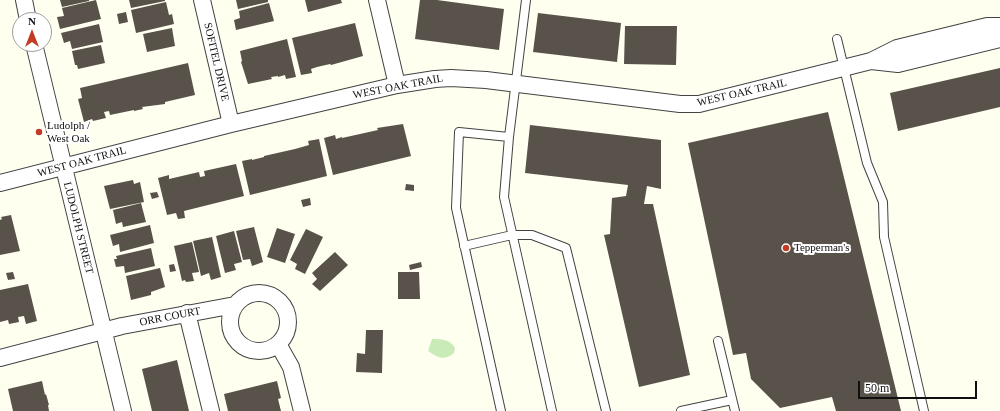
<!DOCTYPE html>
<html>
<head>
<meta charset="utf-8">
<style>
  body { margin:0 }
  #map { position:relative; width:1000px; height:411px; overflow:hidden; background:#fffff0; font-family:"Times New Roman",serif }
  canvas { display:block }
  .north { position:absolute; left:12px; top:12px; width:40px; height:40px; box-sizing:border-box; background:#fff; border:1px solid #9f9f9f; border-radius:50%; rotate:0deg; font-size:11px; font-weight:700; line-height:16px; text-align:center; color:#0f0f0f }
  .north::after { content:''; display:block; margin:auto; width:14px; height:18px; background:#c23c23; clip-path:polygon(50% 0,100% 100%,50% 72%,0 100%) }
  .scale { position:absolute; left:858px; top:381px; width:119px; height:18px; box-sizing:border-box; border:2px solid #0f0f0f; border-top:0; padding-left:5px; font-size:12px; line-height:14px; white-space:nowrap; color:#0f0f0f; -webkit-text-stroke:3px #fff; paint-order:stroke }
</style>
</head>
<body>
<div id="map">
<canvas width="1000" height="411"></canvas>
<div class="north">N</div>
<div class="scale">50 m</div>
</div>
<script>
const context = document.querySelector('canvas').getContext('2d');
context.lineJoin = 'round';
function paint(path, color) { context.fillStyle = color; context.fill(path, 'evenodd'); }
function stroke(path, color, width, dash) { context.strokeStyle = color; context.lineWidth = width; context.lineCap = dash ? 'butt' : 'round'; context.setLineDash(dash || []); context.stroke(path); }
function write(font, color, halo, rows, align = 'center') {
  context.font = font + ' "Times New Roman",serif'; context.lineWidth = 4; context.setLineDash([]); context.textBaseline = 'middle'; context.strokeStyle = halo; context.fillStyle = color; for (const [text, x, y, turn = 0] of rows) {
    context.save(); context.translate(x, y); context.rotate((+turn || 0) * Math.PI / 180); context.textAlign = isNaN(turn) ? turn : align; if (halo) context.strokeText(text, 0, 0); context.fillText(text, 0, 0); context.restore();
  }
}
paint(new Path2D(`
  M432,339c9,0 18,0 23,9l-1,5c-11,8 -15,5 -26,-2z`), '#c8ebb8');
paint(new Path2D(`
  M60,0h29v1l-27,6z
  M96,0l5,19 -41,10 -3,-12 7,-1 -2,-8z
  M129,0h36v1l-34,7z
  M236,0h32v2l-30,7z
  M305,0h36l1,3 -34,9z
  M420,0h17l67,9 -5,41 -84,-11z
  M166,2l3,13 3,-1 2,10 -38,9 -5,-23z
  M269,3l5,18 -38,9 -2,-10 6,-2 -1,-7z
  M126,12l2,10 -9,2 -2,-10z
  M538,13l83,10 -4,39 -84,-10z
  M355,23l8,33 -32,9 -1,-1 -13,3 -6,2 1,4 -11,2 -9,-37z
  M99,24l4,18 -31,7 -2,-8 -6,2 -3,-10z
  M625,26h52l-1,39 -52,-1z
  M172,28l3,18 -28,6 -4,-18z
  M287,39l9,38 -10,2 -1,-4 -7,2v-1l-7,1 1,2 -24,5 -7,-22 1,-1 -2,-10z
  M101,45l4,18 -27,6 -1,-4h-2l-3,-14z
  M188,63l7,32 -30,7v2l-23,3 1,2 -9,2v-1l-24,5 -1,-4 -5,1 2,6 -13,3 -1,-2 -8,3 -6,-23 4,-1 -2,-10z
  M1000,68v39l-102,24 -8,-38z
  M828,112l73,299h-65l-4,-14 -52,11 -29,-29 -5,-26 -13,2 -45,-212z
  M403,124l8,32 -78,19 -9,-37 11,-3 1,4 6,-2v1l36,-8 -1,-2z
  M530,125l131,15v49l-14,-3 -3,18h9l37,171 -51,12 -35,-152 6,-1 2,-36 14,-2 2,-11 -103,-12z
  M319,139l8,37 -77,19 -8,-34 10,-2v1l12,-3v-1l31,-7 14,-4 -1,-4z
  M236,164l8,32 -60,15 1,7 -7,1 -2,-6 -9,2 -9,-37 11,-3v4l30,-7 1,5 5,-1 -1,-5z
  M133,180l1,4 6,-2 4,20 -34,7 -6,-23z
  M406,184l8,1v6l-9,-1z
  M157,192l2,5 -7,2 -2,-6z
  M310,198l1,7 -8,2 -2,-7z
  M141,203l5,19 -23,5 -1,-5 -6,2 -3,-14z
  M11,215l9,36 -20,4v-35l2,-1 -1,-2z
  M150,225l4,18 -34,9 -1,-8 -6,2 -3,-11z
  M254,227l9,35 -11,4 -2,-7 -7,1 -7,-29z
  M277,228l18,6 -10,29 -18,-6z
  M306,229l17,8 -18,37 -10,-5 2,-5 -7,-4z
  M234,231l8,31 -8,2 2,6 -11,3 -9,-37z
  M212,237l9,40 -10,3 -2,-7 -8,3 -8,-35z
  M192,242l7,30 -7,1 2,8 -8,1 -1,-2 -3,1 -8,-35z
  M151,248l4,18 -30,7 -1,-7 -8,1 -2,-8h3l-1,-3z
  M335,252l13,13 -28,26 -8,-7 5,-5 -5,-6z
  M421,262l1,5 -12,3 -1,-5z
  M174,264l2,7 -6,1 -1,-7z
  M160,268l5,19 -14,5v3l-20,5 -5,-24z
  M13,272l2,7 -7,1 -2,-7z
  M398,272h21l1,27h-22z
  M28,284l9,37 -11,3 -2,-8 -6,1 1,5 -10,2 -1,-4 -8,2v-32z
  M366,330h17l-1,43 -26,-1 1,-19 8,1z
  M177,360l12,51h-37l-10,-42z
  M42,381l3,14 1,-1 3,11h-1l1,6h-36l-5,-22z
  M277,381l4,17 -3,1 3,12h-53l-4,-17z`), '#58524b');
const lane = new Path2D(`
  M837,39l30,124 16,39 1,35 40,174
  M509,137l-5,60 48,214
  M464,246l48,-11h20l34,13 40,163
  M718,341l17,70
  M501,411l-45,-203 3,-76 50,5 17,-137
  M681,411l51,-11`);
const street = new Path2D(`
  M24,0l4,20
  M202,0l29,124
  M377,0l20,85
  M34,44l89,367
  M871,61l27,3 102,-25
  M0,183l231,-59 166,-39 38,-6 16,-1 35,2 194,24h19l172,-43 26,-13 90,-22h13
  M230 322a29 29 0 1 1 58 0a29 29 0 1 1-58 0Z
  M187,313l24,98
  M278,344l13,23 11,44
  M0,358l122,-32 113,-21`);
stroke(lane, '#424242', 10);
stroke(street, '#424242', 18);
stroke(lane, '#fff', 8);
stroke(street, '#fff', 16);
for (const [x, y, r, color] of [
  [39,132,4,"#c23c23"],
  [786,248,4,"#c23c23"]
]) { const dot = new Path2D(); dot.arc(x, y, r, 0, 2 * Math.PI); context.fillStyle = color; context.fill(dot); stroke(dot, '#fff', 1.5); }
write('11px', '#0f0f0f', '#fff', [
  ["SOFITEL DRIVE",216,62,77],
  ["WEST OAK TRAIL",398,87,-11],
  ["WEST OAK TRAIL",742,93,-13],
  ["WEST OAK TRAIL",82,162,-15],
  ["LUDOLPH STREET",78,228,76],
  ["ORR COURT",170,317,-11]
]);
write('11px', '#0f0f0f', '#fff', [
  ["Ludolph /",47,126],
  ["West Oak",47,139],
  ["Tepperman's",794,248]
], 'left');
</script>
</body>
</html>
